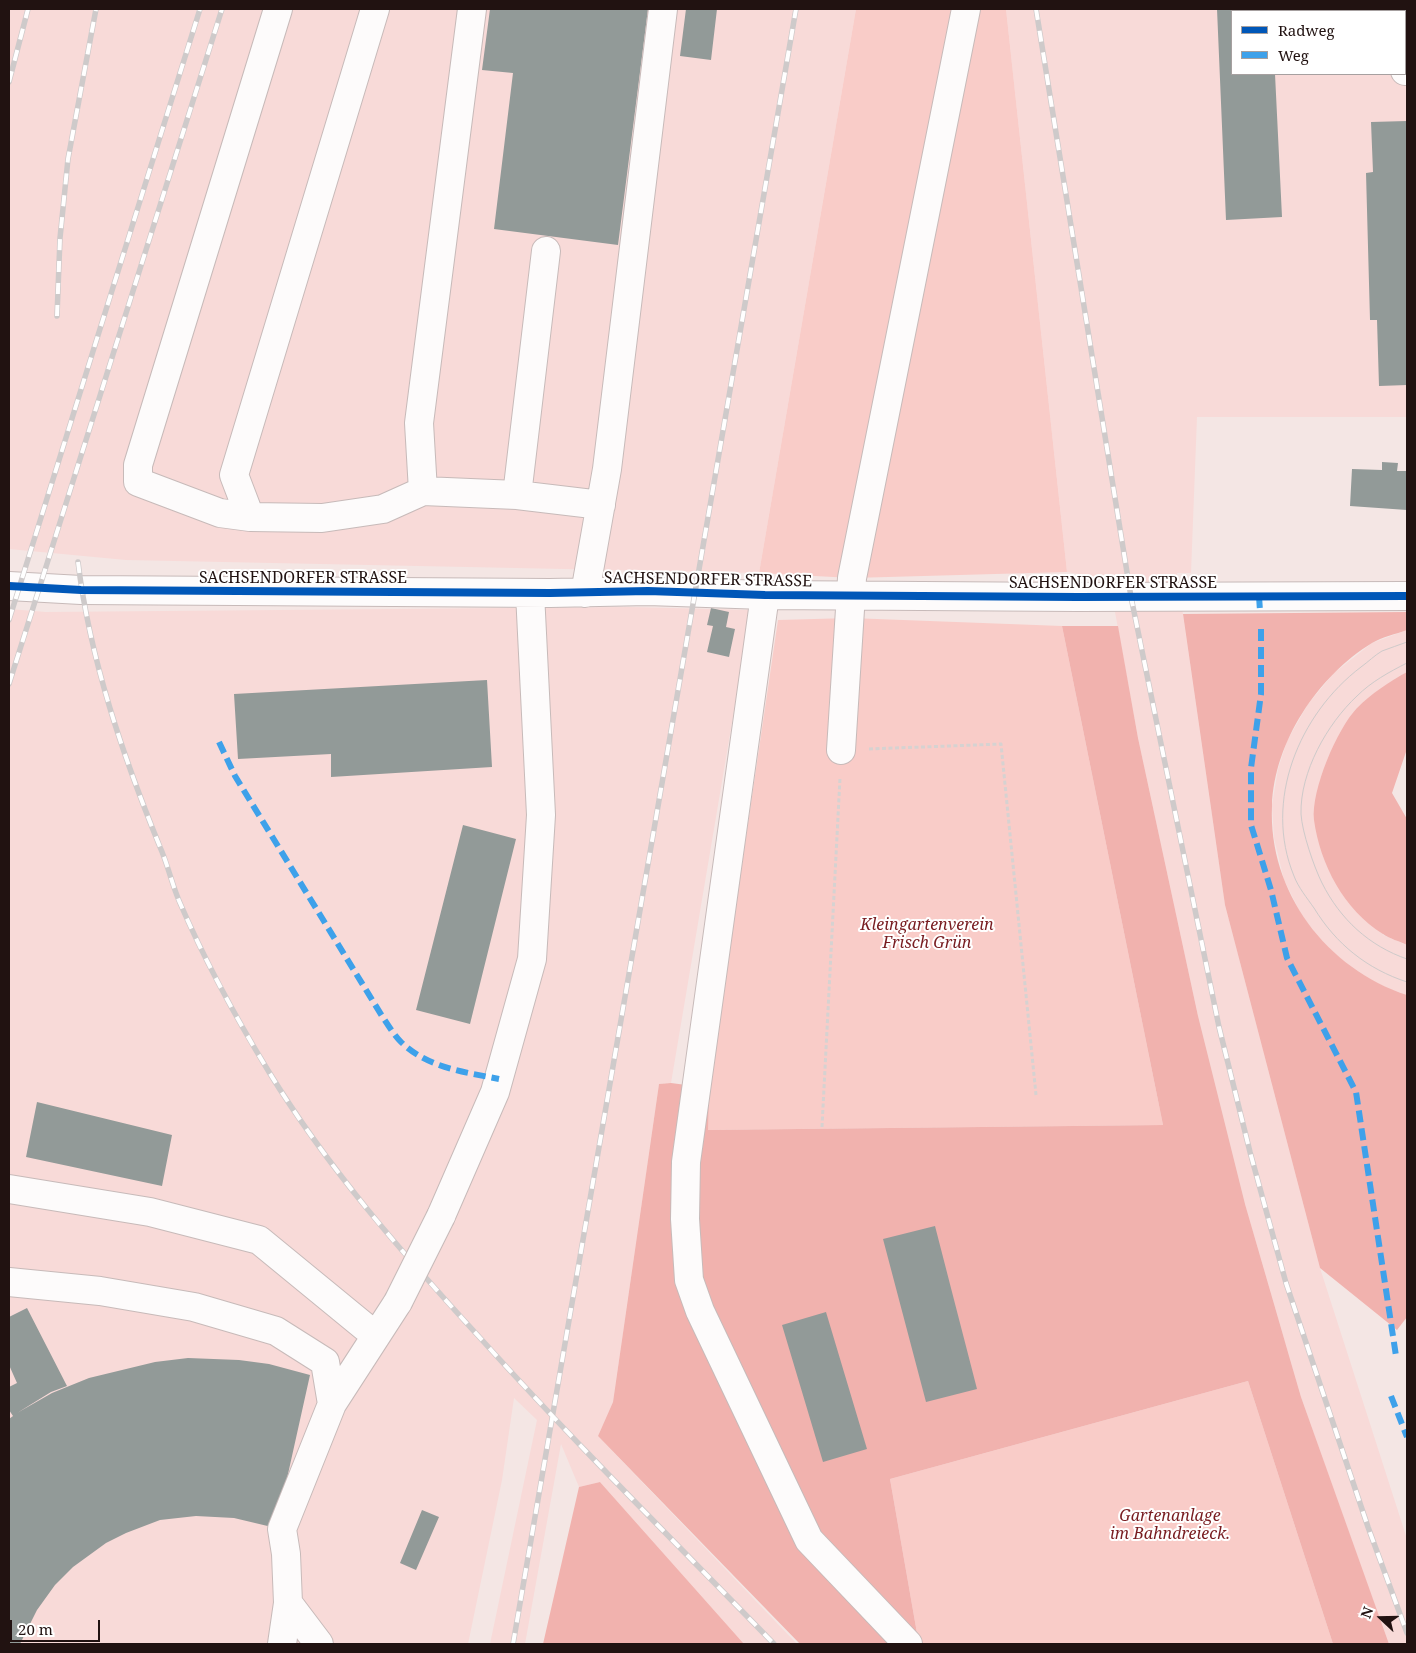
<!DOCTYPE html>
<html>
<head>
<meta charset="utf-8">
<style>
  body { margin:0 }
  #map { position:relative; width:1416px; height:1653px; overflow:hidden; background:#f4e6e4; font-family:"Noto Serif",serif }
  canvas { display:block }
  .frame { position:absolute; inset:0; border:10px solid #211211; pointer-events:none }
  .legend { position:absolute; left:1231px; top:10px; width:175px; height:65px; box-sizing:border-box; background:#fff; border:1px solid #a6a0a0; margin:0; padding:6px 9px; list-style:none; font-size:15px; color:#211211 }
  .legend li { display:flex; align-items:center; gap:10px; height:25px }
  .legend b { width:25px; border:1px solid #a6a0a0 }
  .north { position:absolute; left:1356px; top:1593px; width:50px; height:50px; -webkit-text-stroke:4px #fff; paint-order:stroke; rotate:291deg; font-size:14px; font-weight:700; line-height:20px; text-align:center; color:#211211 }
  .north::after { content:''; display:block; margin:auto; width:18px; height:22px; background:#211211; clip-path:polygon(50% 0,100% 100%,50% 72%,0 100%) }
  .scale { position:absolute; left:10px; top:1620px; width:90px; height:22px; box-sizing:border-box; border:2px solid #211211; border-top:0; padding-left:6px; font-size:15px; line-height:18px; white-space:nowrap; color:#211211; -webkit-text-stroke:4px #fff; paint-order:stroke }
</style>
</head>
<body>
<div id="map">
<canvas width="1416" height="1653"></canvas>
<div class="frame"></div>
<ul class="legend">
<li><b style="height:6px;background:#0057b8"></b>Radweg</li>
<li><b style="height:6px;background:#3ea1ea"></b>Weg</li>
</ul>
<div class="north">N</div>
<div class="scale">20 m</div>
</div>
<script>
const context = document.querySelector('canvas').getContext('2d');
context.lineJoin = 'round';
function paint(path, color) { context.fillStyle = color; context.fill(path, 'evenodd'); }
function stroke(path, color, width, dash) { context.strokeStyle = color; context.lineWidth = width; context.lineCap = dash ? 'butt' : 'round'; context.setLineDash(dash || []); context.stroke(path); }
function write(font, color, halo, rows, align = 'center') {
  context.font = font + ' "Noto Serif",serif'; context.lineWidth = 4; context.setLineDash([]); context.textBaseline = 'middle'; context.strokeStyle = halo; context.fillStyle = color; for (const [text, x, y, turn = 0] of rows) {
    context.save(); context.translate(x, y); context.rotate((+turn || 0) * Math.PI / 180); context.textAlign = isNaN(turn) ? turn : align; if (halo) context.strokeText(text, 0, 0); context.fillText(text, 0, 0); context.restore();
  }
}
paint(new Path2D(`
  M9,9h847l-97,564 -633,-13 -117,-11z
  M1006,9h401v408h-210l-6,156h-14l48,332 95,363 87,271v105h-18l-22,-60 -66,-187 -56,-193 -47,-188 -60,-278 -29,-159 -42,-7zM1232,11h173v63h-173z
  M630,607l121,3 -80,473 -12,1 -46,318 -15,34 199,208h-53l-144,-162 -21,5 -18,-43 -36,200h-35l47,-224 -23,-22 -12,82 -34,164h-459v-1035l37,3z
  M1407,630v42l-11,6 -39,30 26,227 24,10v50l-18,-6 -32,-16 -30,-26 -25,-31 -18,-36 -10,-42 -2,-33 6,-36 9,-28 21,-37 26,-31 38,-30z`), '#f8dad8');
paint(new Path2D(`
  M856,9h150l61,563 -215,6 -93,-5z
  M850,618l212,8 101,499 -456,5 2,-42 69,-468z
  M1248,1381l85,263h-410l-5,-5 -28,-160z`), '#f9ccc8');
paint(new Path2D(`
  M1407,612v18c-11,4 -25,7 -35,13 -54,33 -98,99 -100,163 -4,86 55,163 135,189v322l-10,13 -77,-62 -95,-363 -42,-291z
  M1062,626h56l20,112 60,278 47,188 56,193 88,247h-56l-85,-263 -358,98 28,160 5,5h-123l-202,-208 15,-34 46,-318 12,-1 38,5 -1,42 455,-5z
  M1407,672v77l-15,44 15,26v126c-8,-4 -17,-6 -24,-11 -39,-24 -63,-70 -69,-114 -3,-30 23,-91 43,-112 14,-14 33,-27 50,-36z
  M600,1482l144,162h-201l36,-157z`), '#f1b2ae');
paint(new Path2D(`
  M490,9h158l-30,236 -124,-16 19,-156 -31,-3z
  M686,9h31l-6,51 -31,-4z
  M1217,9h55v2h-40v63h43l7,143 -56,3z
  M1407,121v264l-28,1 -2,-66h-7l-4,-147 7,-1 -2,-50z
  M1382,462l16,1 -1,8h10v39l-57,-4 2,-37 30,1z
  M711,608l18,4 -3,15 9,2 -6,28 -22,-5 6,-26 -6,-1z
  M487,680l5,87 -161,10v-23l-93,5 -4,-65z
  M463,825l53,14 -46,185 -54,-14z
  M37,1102l135,33 -10,51 -136,-29z
  M935,1226l42,163 -51,13 -43,-163z
  M27,1308l40,78 -16,6 -34,21 35,-20 37,-15 66,-16 33,-4 51,2 30,4 41,11 -34,153 -42,-10 -38,-2 -36,4 -34,13 -20,10 -33,24 -18,18 -18,25 -17,34h-11v-225l4,-3 -4,-6v-23l8,-4 -8,-18v-48z
  M826,1312l41,137 -44,13 -41,-137z
  M422,1510l17,7 -23,53 -16,-7z`), '#929a98');
const minor = new Path2D(`
  M375,9l-141,466 16,42 72,1 61,-9 40,-18
  M472,9l-53,414 4,68 94,4 84,10
  M1306,9v2
  M1405,71h2
  M517,495l29,-244
  M250,517l-30,-4 -82,-31v-17l140,-456
  M9,586l72,4 469,3 98,-2 117,4 313,2 329,-1
  M585,593l22,-124 56,-460
  M765,595l-79,567 -1,57 4,61 11,31 109,229 99,104
  M841,750l11,-172 114,-569
  M9,1189l141,23 109,28 117,96
  M441,1216l54,-124 37,-133 9,-144 -11,-222
  M9,1282l91,9 94,16 82,24 49,31 7,42
  M288,1603l31,41
  M282,1644l6,-41 -2,-49 -4,-25 50,-125 66,-102`);
stroke(minor, '#c7bab9', 30);
stroke(new Path2D(`
  M869,749l132,-5 35,351
  M822,1127l18,-349`), '#d6d2d1', 3, [4, 2.5]);
stroke(minor, '#fdfbfb', 28);
stroke(new Path2D(`
  M1407,642c-8,3 -17,6 -25,9 -7,4 -14,11 -21,16 -62,47 -98,134 -67,209 4,11 13,22 20,32 22,36 53,61 93,74
  M1407,663c-18,9 -36,19 -50,33 -30,28 -57,76 -56,118 1,18 13,53 21,69 18,36 47,63 85,76`), '#cecaca', 1);
const rail = new Path2D(`
  M1036,9l95,588 88,430 31,125 36,131 82,244 39,106
  M9,82l19,-73
  M57,316l3,-78 8,-79 28,-150
  M78,562c12,98 45,194 82,285 8,18 12,38 20,56 25,58 56,115 89,169 60,98 135,183 213,268 94,104 194,203 292,304
  M9,620l191,-611
  M9,684l213,-675
  M513,1644l283,-1635`);
stroke(rail, '#cecaca', 5.5);
stroke(rail, '#fff', 4, [11]);
const minorBridge = new Path2D(`
  M398,1302l43,-86`);
stroke(minorBridge, '#c7bab9', 30, []);
stroke(minorBridge, '#fdfbfb', 28);
stroke(new Path2D(`
  M1259,596l1,15
  M1261,629v65l-10,74v57l20,65 16,68 69,134 40,264
  M219,742l16,34 147,240c6,9 12,19 19,26 27,26 63,30 98,37
  M1391,1396l16,41`), '#3ea1ea', 6, [12, 6]);
stroke(new Path2D(`
  M9,586l72,4 469,3 98,-2 117,4 313,2 329,-1`), '#0057b8', 8);
write('16px', '#211211', '#fff', [
  ["SACHSENDORFER STRASSE",303,578],
  ["SACHSENDORFER STRASSE",708,580,1],
  ["SACHSENDORFER STRASSE",1113,583]
]);
write('italic 16px', '#781c20', '#fff', [
  ["Kleingartenverein",927,925],
  ["Frisch Grün",927,943],
  ["Gartenanlage",1170,1516],
  ["im Bahndreieck.",1170,1534]
]);
</script>
</body>
</html>
